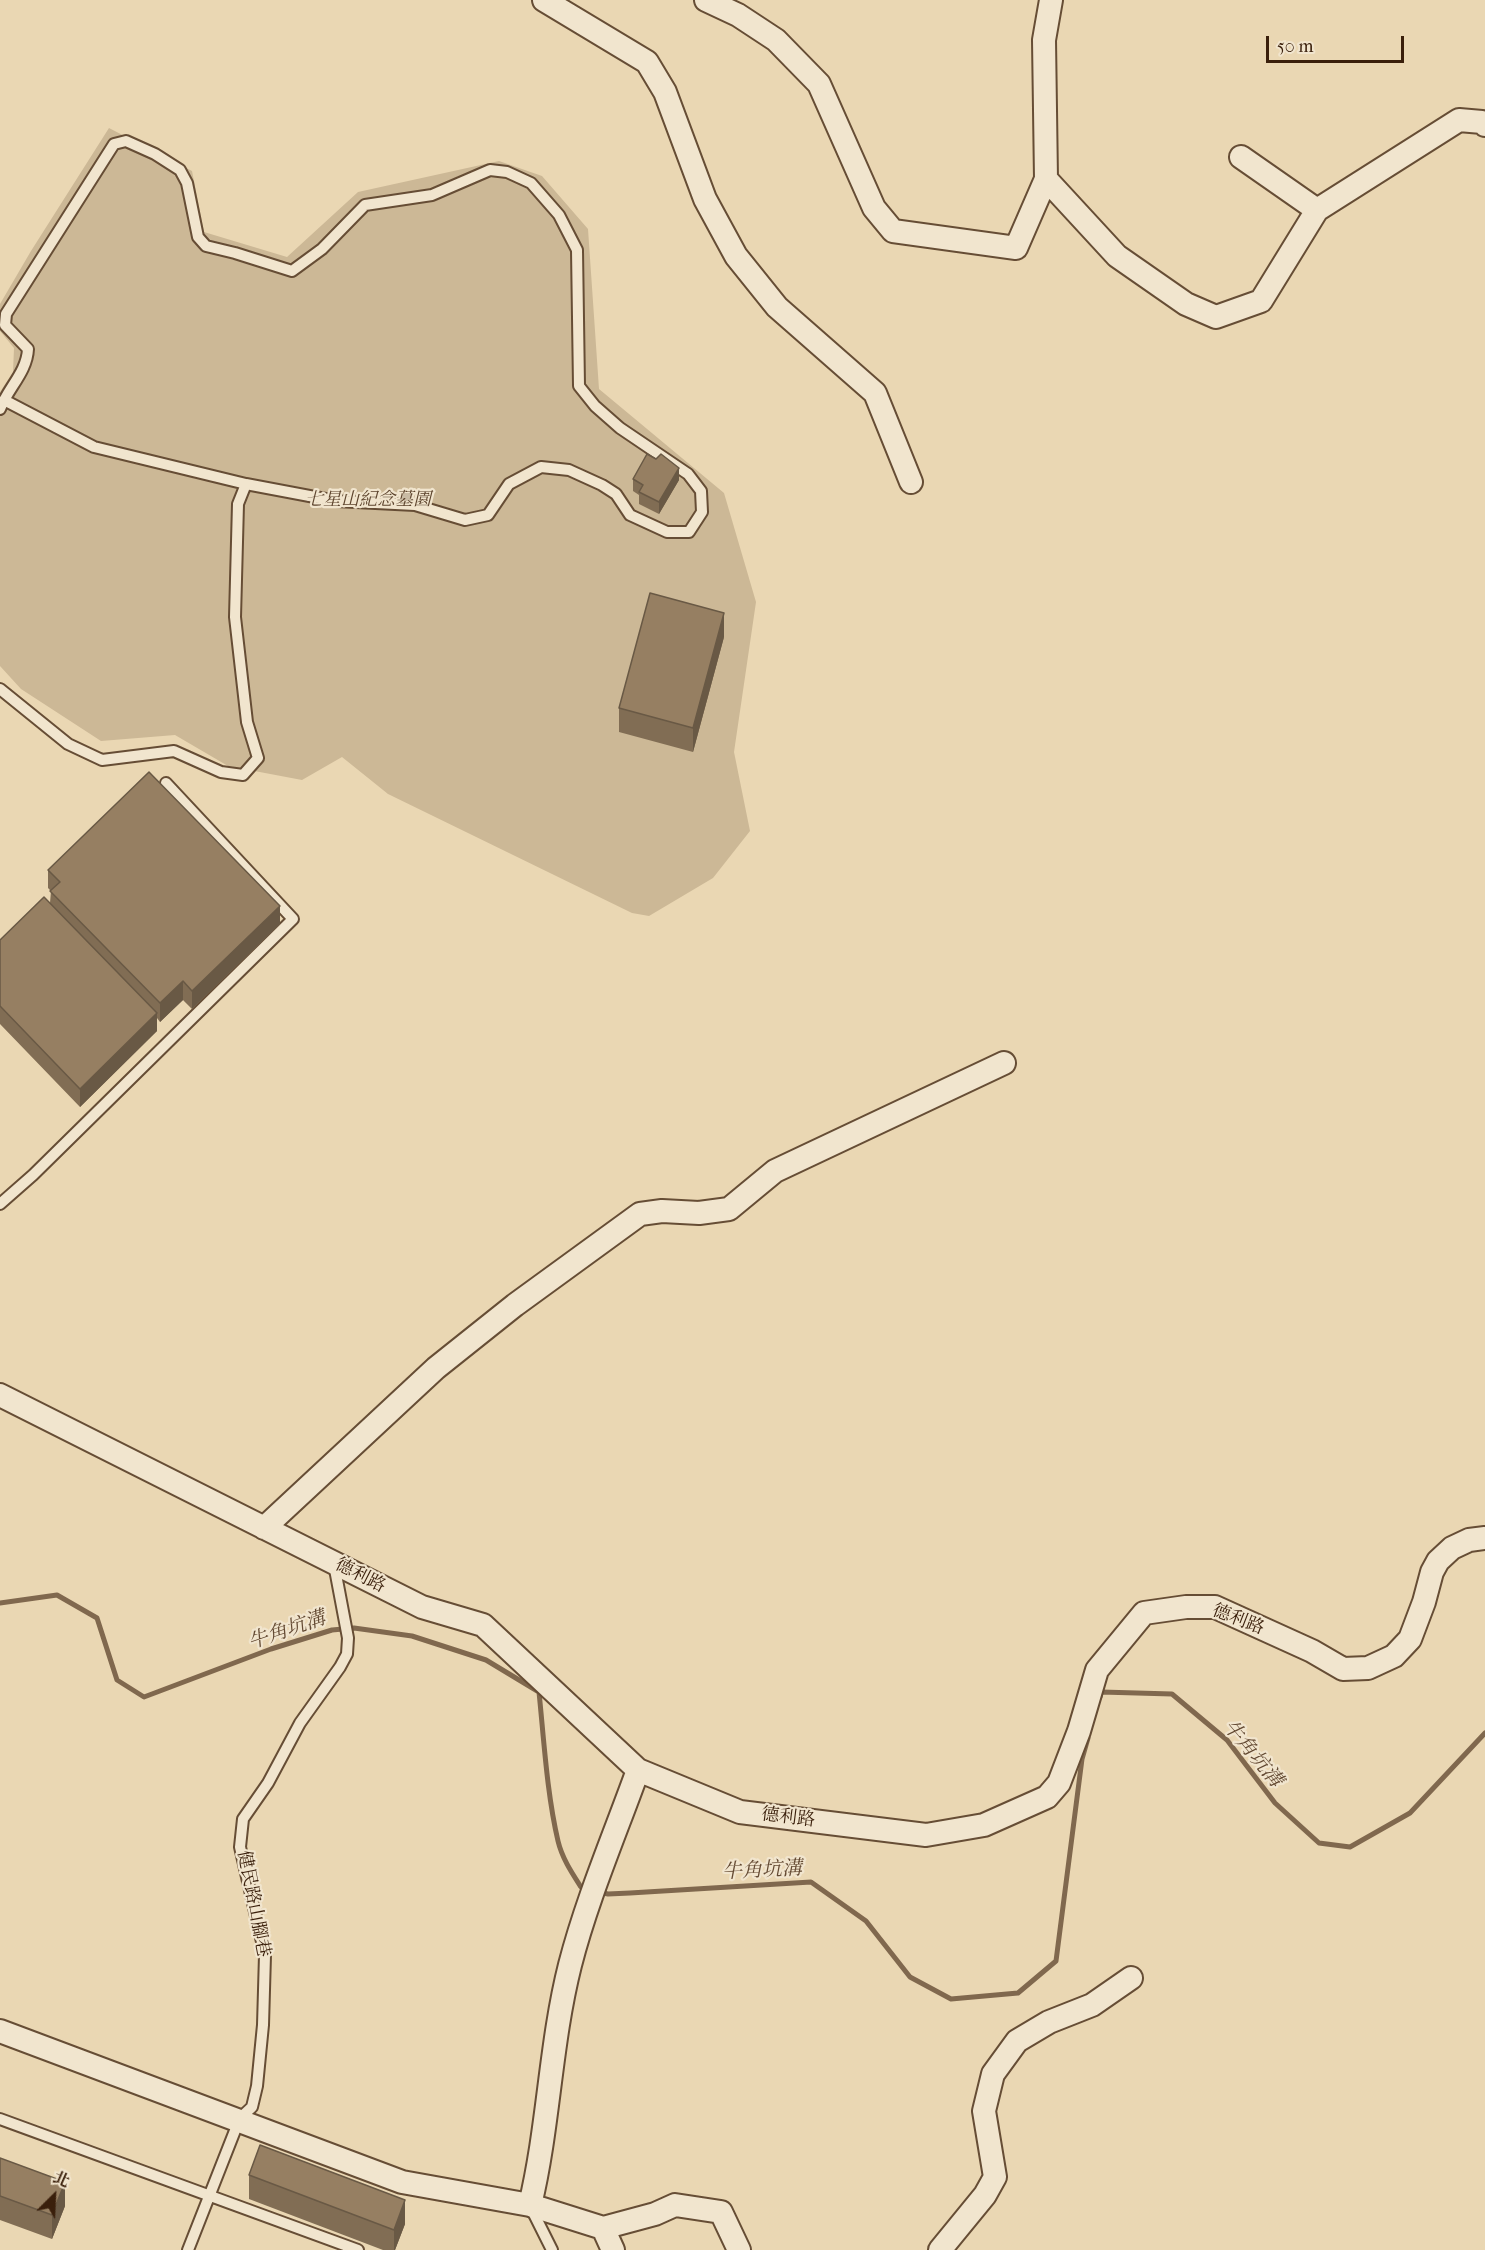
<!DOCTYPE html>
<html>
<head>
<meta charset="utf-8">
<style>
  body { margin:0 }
  #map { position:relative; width:1485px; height:2250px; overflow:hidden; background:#ead7b3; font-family:"IM FELL French Canon","Noto Serif TC",serif }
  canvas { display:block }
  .north { position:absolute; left:24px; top:2166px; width:60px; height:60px; -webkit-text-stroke:4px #f1e5ce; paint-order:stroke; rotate:24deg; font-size:16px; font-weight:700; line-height:24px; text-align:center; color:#3a1f0b }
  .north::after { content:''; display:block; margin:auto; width:21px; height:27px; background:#3a1f0b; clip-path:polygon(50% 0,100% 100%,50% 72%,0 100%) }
  .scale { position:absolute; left:1266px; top:36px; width:138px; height:27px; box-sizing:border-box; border:3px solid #3a1f0b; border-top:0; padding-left:8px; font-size:18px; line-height:21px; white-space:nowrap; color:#3a1f0b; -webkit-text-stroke:4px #f1e5ce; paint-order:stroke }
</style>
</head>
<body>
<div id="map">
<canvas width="1485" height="2250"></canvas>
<div class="north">北</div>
<div class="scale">50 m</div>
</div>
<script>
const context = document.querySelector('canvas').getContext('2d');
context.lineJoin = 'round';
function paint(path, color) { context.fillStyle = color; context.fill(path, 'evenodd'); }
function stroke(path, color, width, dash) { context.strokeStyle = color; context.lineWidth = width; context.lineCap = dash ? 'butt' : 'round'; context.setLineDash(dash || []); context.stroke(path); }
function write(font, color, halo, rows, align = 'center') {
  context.font = font + ' "IM FELL French Canon","Noto Serif TC",serif'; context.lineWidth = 4.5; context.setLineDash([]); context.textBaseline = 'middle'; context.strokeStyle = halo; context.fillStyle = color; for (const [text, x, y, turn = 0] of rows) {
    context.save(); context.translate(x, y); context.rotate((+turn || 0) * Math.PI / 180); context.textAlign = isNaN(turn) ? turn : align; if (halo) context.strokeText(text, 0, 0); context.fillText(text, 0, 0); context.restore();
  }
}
paint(new Path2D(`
  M109,128l83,43 12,61 83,25 71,-65 141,-31 43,15 46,53 11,160 125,104 32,109 -22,150 16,79 -37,47 -64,38 -17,-3 -244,-119 -46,-37 -40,23 -74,-14 -53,-31 -74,6 -80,-52 -21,-23v-274l13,-20 1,-24 -14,-17v-27l31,-53z`), '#ccb896');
stroke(new Path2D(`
  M0,1603l57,-8 40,23 20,62 27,17 127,-48 61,-19 22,-2 58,8 74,24 53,32c5,49 8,102 19,149 4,17 14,32 23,46l8,2
  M1100,1697l1,-5 71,2 55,46 48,63 44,40 31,4 60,-34 75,-80
  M598,1892l10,2 22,-1 181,-11 55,39 44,56 41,22 67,-6 38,-32 26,-202 6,-21`), '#80684e', 5);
const service = new Path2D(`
  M0,409c8,-21 27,-37 28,-60l-23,-24 1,-11 108,-170 12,-3 29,13 25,16 7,13 11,54 8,9 29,7 57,18 30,-22 43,-44 67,-10 58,-25 17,2 24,11 28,32 18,35 2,136 16,20 25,22 68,46 13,17 1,21 -13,20h-22l-37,-17 -14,-21 -14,-9 -33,-15 -28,-3 -32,17 -21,31 -23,5 -50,-15 -79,-4 -90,-17 -152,-37 -90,-47
  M0,689l68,55 34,16 72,-9 47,21 22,3 15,-17 -11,-36 -12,-105 3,-113 8,-20
  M0,1204l33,-29 260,-256 -127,-136
  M0,2119l358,131
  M531,2208l21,42
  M188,2250l48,-122 1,-7 15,-14 5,-21 6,-61 2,-70 -25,-108 3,-28 25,-36 32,-60 40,-56 7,-13 1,-16 -14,-74`);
const minor = new Path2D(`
  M544,0l103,62 18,30 40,107 31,57 41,51 98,86 36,89
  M706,0l32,15 38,25 43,44 55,124 19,23 123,17 30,-69 -2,-139 7,-40
  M1241,157l76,53
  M1046,179l71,77 69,48 30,13 45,-16 56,-91 142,-90 23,2 3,3
  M0,1395l422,212 61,18 155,145 102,42 186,23 58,-10 63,-28 12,-14 20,-52 18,-61 47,-57 42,-6h29l97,44 31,18 25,-1 26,-12 16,-17 14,-37 8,-30 6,-11 14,-13 17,-8 16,-2
  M264,1528l172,-160 79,-63 125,-91 22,-3 37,2 30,-4 46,-38 229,-108
  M0,2031l402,151 128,23
  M603,2228l52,-14 20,-9 46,7 18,38
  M613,2250l-10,-22 -73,-23c19,-79 20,-161 40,-240 17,-66 45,-131 68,-195
  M940,2250l45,-55 10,-18 -11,-66 9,-37 24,-33 32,-19 43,-17 39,-27`);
stroke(service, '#664d35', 14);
stroke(minor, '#664d35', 26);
stroke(service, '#f1e5ce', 10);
stroke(minor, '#f1e5ce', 22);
paint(new Path2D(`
  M633,479l46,1 -20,34 -20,-10v-9l-6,-4z
  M724,637l-31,115 -74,-20v-24z
  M48,870l232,54 -88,85 -9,-9 -23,22 -3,-4v13l-77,76 -80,-83v-84l50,-37 1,-12 -3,-3z
  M0,2158l65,48 -13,33 -52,-19z
  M249,2175l156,49 -10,26h-12l-134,-51z`), '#816d54');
paint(new Path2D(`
  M679,468v12l-20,34v-12z
  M724,613v24l-31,115v-24z
  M280,906v18l-88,85v-18z
  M183,981v19l-23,22v-19z
  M157,1013v18l-77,76v-18z
  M65,2182v24l-13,33v-24z
  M405,2200v24l-10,26h-1v-20z`), '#695945');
const building = new Path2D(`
  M647,454l9,5 5,-5 18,14 -20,34 -20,-10 4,-7 -10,-6z
  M650,593l74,20 -31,115 -74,-20z
  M149,772l131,134 -88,85 -9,-10 -23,22 -110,-112 10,-9 -12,-12z
  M44,897l113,116 -77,76 -80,-83v-66z
  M260,2145l145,55 -11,30 -145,-55z
  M0,2158l65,24 -13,33 -52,-19z`);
paint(building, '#967f62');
stroke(building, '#695945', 1.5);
write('italic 18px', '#5e452e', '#f1e5ce', [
  ["七星山紀念墓園",368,501]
]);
write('18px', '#3a1f0b', '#f1e5ce', [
  ["德利路",360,1576,27],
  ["德利路",1238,1620,21],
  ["德利路",788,1818,7],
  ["健民路山腳巷",253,1904,79]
]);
write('italic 20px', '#634932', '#f1e5ce', [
  ["牛角坑溝",287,1631,-19],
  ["牛角坑溝",1252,1754,50],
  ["牛角坑溝",762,1871,-3]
]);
</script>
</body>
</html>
